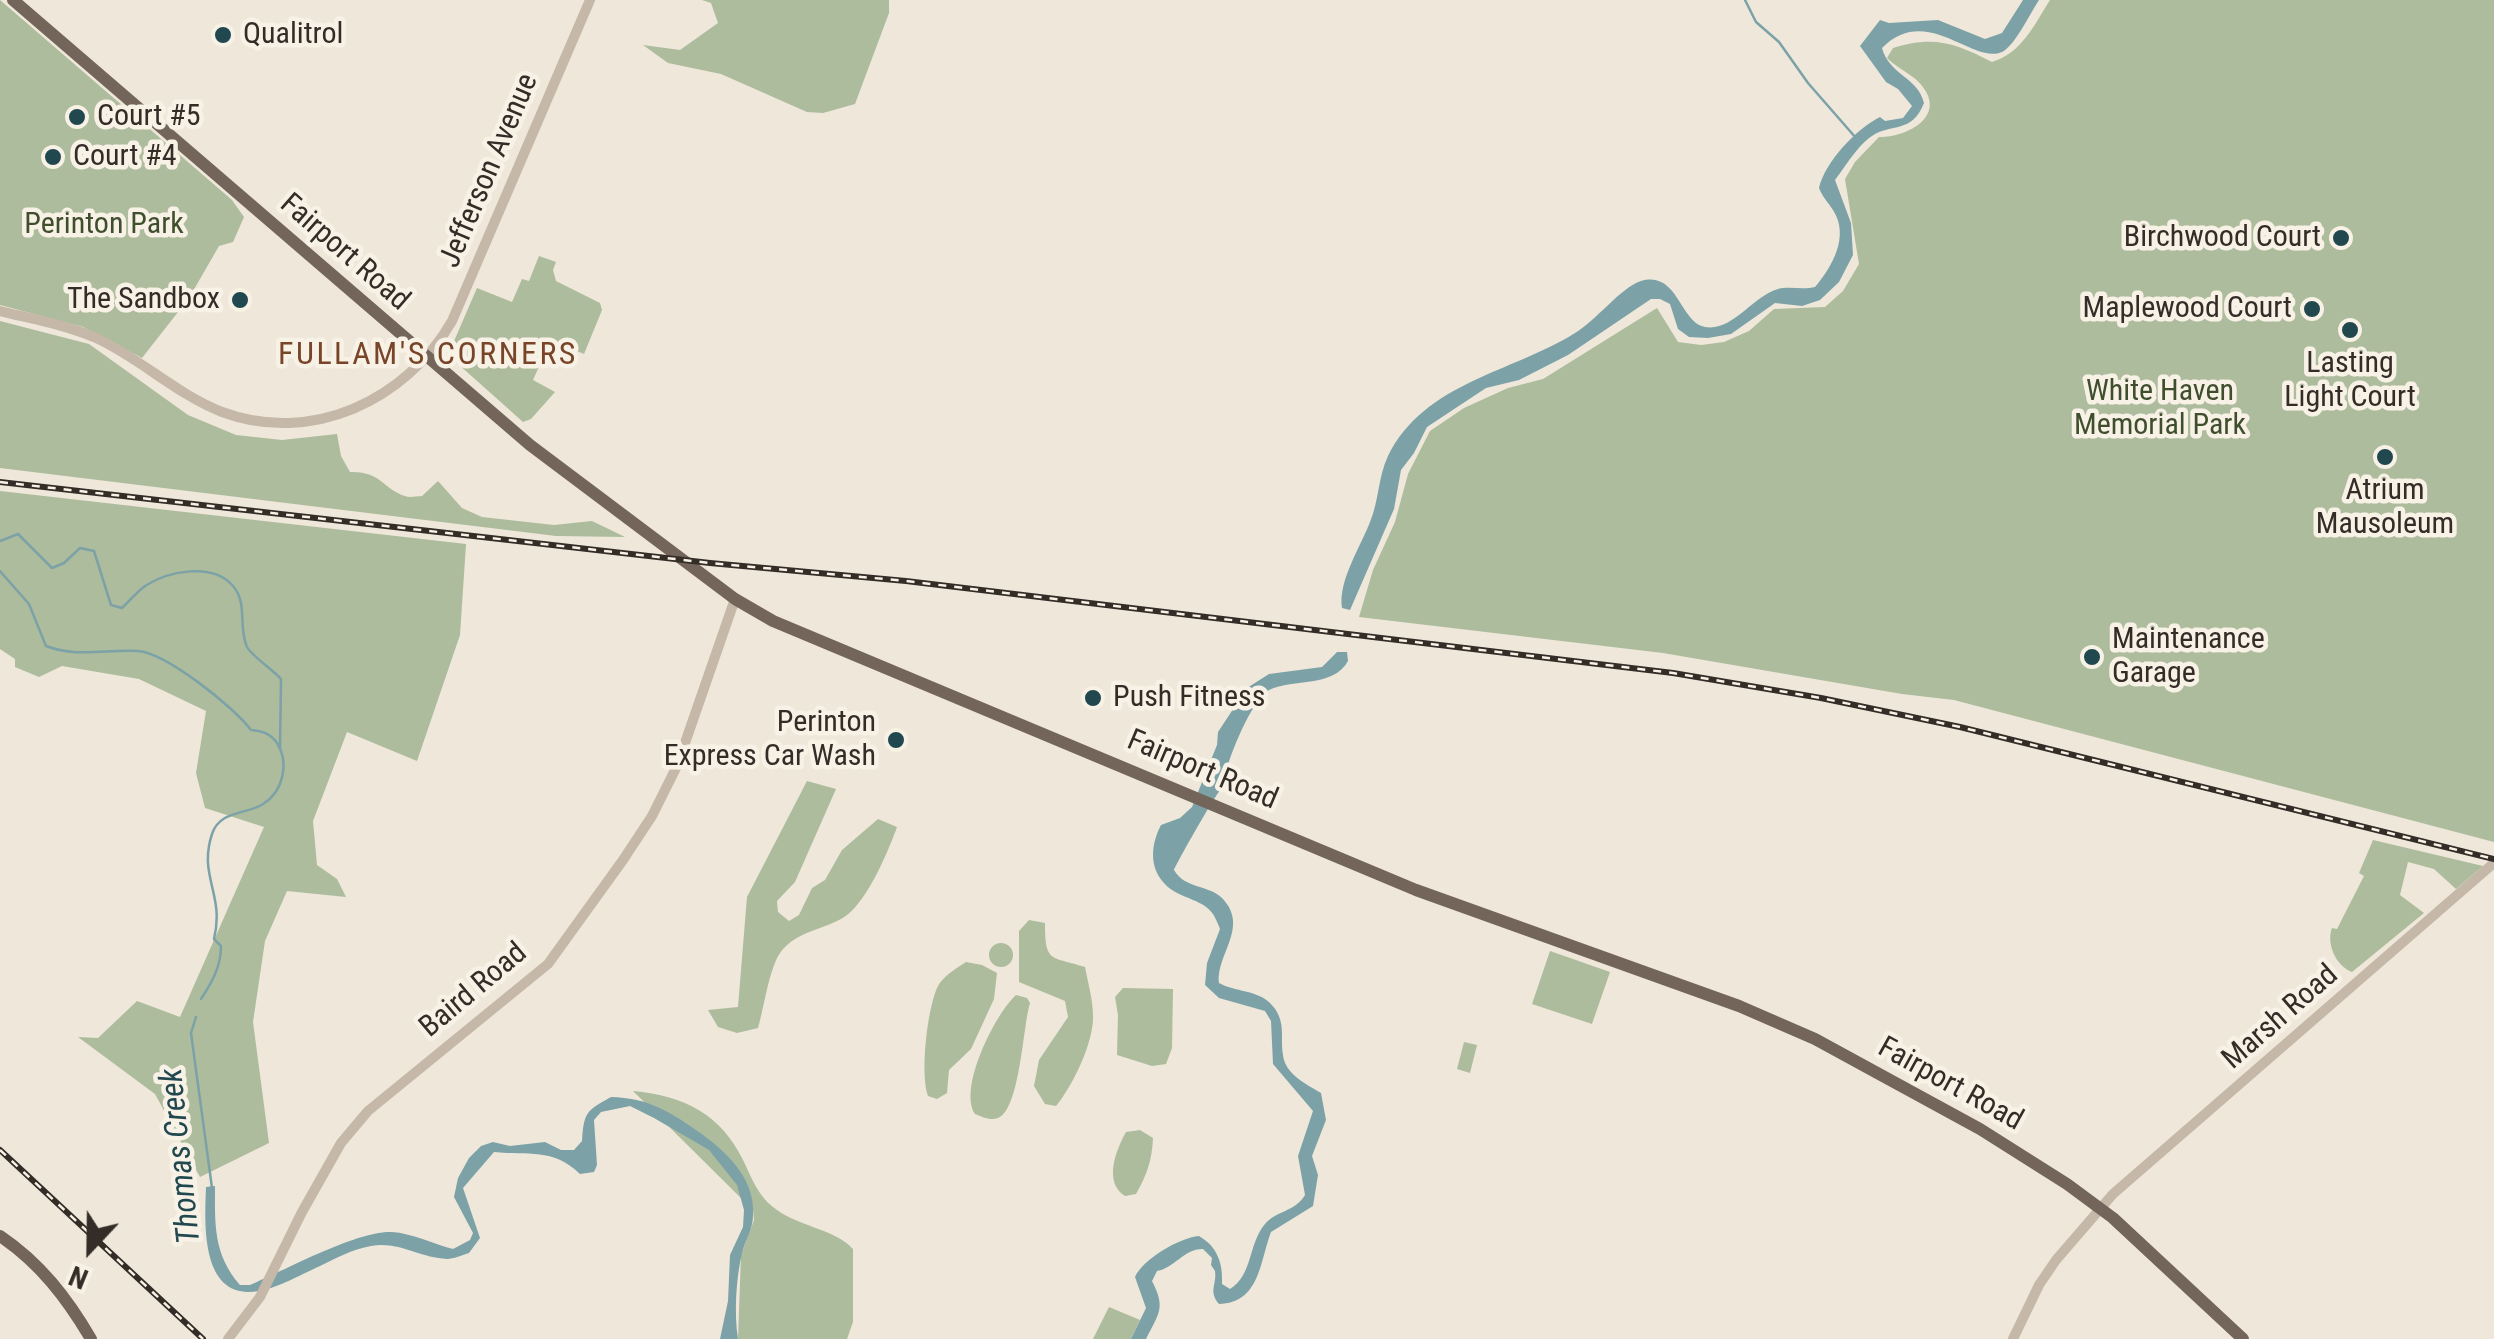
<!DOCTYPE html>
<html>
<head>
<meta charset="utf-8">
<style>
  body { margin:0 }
  #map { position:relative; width:2494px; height:1339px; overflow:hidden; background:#eee7da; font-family:"Roboto Condensed",sans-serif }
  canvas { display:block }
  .north { position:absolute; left:40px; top:1199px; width:100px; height:100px; -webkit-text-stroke:8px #f7f1e6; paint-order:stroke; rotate:202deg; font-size:28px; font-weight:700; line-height:40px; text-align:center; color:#332c27 }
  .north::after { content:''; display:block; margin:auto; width:35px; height:45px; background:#332c27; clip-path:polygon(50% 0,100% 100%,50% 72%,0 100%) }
</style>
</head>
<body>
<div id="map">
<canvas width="2494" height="1339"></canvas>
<div class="north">N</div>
</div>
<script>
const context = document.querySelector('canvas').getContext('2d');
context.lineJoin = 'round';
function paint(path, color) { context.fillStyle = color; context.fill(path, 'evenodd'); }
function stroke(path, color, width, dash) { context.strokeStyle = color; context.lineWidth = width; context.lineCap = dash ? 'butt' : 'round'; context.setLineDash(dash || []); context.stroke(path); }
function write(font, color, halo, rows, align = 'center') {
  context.font = font + ' "Roboto Condensed",sans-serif'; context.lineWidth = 9; context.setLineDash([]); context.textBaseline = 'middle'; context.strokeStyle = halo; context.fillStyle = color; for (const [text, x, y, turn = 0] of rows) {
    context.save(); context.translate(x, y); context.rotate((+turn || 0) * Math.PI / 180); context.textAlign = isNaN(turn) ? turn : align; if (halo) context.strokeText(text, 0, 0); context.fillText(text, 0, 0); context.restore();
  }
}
paint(new Path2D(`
  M0,0l232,200 12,17 -11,25 -14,4 -30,52 -47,60 -59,-31 -83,-22z
  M702,0h187v13l-34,91 -32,9 -16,-1 -86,-38 -53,-11 -25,-18 37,5 38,-27 -7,-20z
  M2050,0h444v842l-540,-142 -52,-6 -239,-41 -304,-36 14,-47 22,-48 13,-48 22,-43 34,-23 44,-20 35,-9 114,-71 21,34 23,3 23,-3 25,-11 25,-22 51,-2 18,-16 16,-27 -14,-85 10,-17 24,-25c23,1 65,-17 46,-47 -9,-15 -26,-20 -38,-32l6,-10c40,-13 63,-5 99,14 30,-9 42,-37 58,-62z
  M539,256l17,6 -3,8 3,11 44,22 2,7 -18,44 -33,-14 -18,40 22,12 -24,27 -8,3 -75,-67 29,-67 35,14 10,-23 7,2z
  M0,321l89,23 99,71 48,20 46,5 55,-6 4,22 9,16c31,-1 33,17 55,24 5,2 11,0 17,0l16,-15 24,27 20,9 72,8 38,-4 33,16 -69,-1 -556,-68z
  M0,491l466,53 -6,91 -43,126 -70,-29 -34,89 4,44 20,14 9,18 -59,-6 -22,50 -12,81 16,121 -69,34 -45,-83 -77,-57 20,1 39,-37 43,16 84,-190 -59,-19 -9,-35 10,-62 -67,-32 -77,-13 -23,11 -24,-10v-8l-15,-10z
  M807,781l29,8 -41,93 -18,19 1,11 11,9 10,-6 13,-27 13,-8 17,-30 36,-31 19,8c-9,25 -29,72 -50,88 -20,15 -51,15 -67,38 -11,16 -16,55 -22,75l-21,5 -19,-6 -10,-17 30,-3 9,-110z
  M2373,840l110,26 -27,23 -22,-20 -26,-7 -8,33 24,18 -72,59c-16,-6 -26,-28 -20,-44l5,1 27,-53 -5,-3z
  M1029,920l16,3c0,40 5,33 40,44 3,16 8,33 8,49 1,26 -21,71 -37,90l-11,-2 -11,-18 5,-26 29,-43 -3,-16 -46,-19v-51z
  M989 955a12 12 0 1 1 24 0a12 12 0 1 1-24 0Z
  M1550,951l60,21 -18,52 -60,-20z
  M966,962l16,3 15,8 -3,26 -23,50 -22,21 -2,23 -10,6 -9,-3c-8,-22 -1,-85 9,-108 5,-11 18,-19 29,-26z
  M1123,988l50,1 -1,59 -6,16 -14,2 -35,-11 1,-40 -3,-18z
  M1016,995l11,3 3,5c-7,22 -10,107 -32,115 -7,3 -16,-1 -23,-4 -17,-26 20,-100 41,-119z
  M1464,1042l13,3 -7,28 -13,-4z
  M633,1091c52,5 88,23 111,71 7,15 15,35 29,45 24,20 61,21 80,42v73l-6,17h-109l3,-84 13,-35 -1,-10z
  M1140,1130l13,8c-1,22 -6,37 -17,56l-11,2c-22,-14 -9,-46 1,-64z
  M1109,1307l31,13 -9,19h-38z`), '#adbc9c');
paint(new Path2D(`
  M2023,0h16c-8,12 -25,47 -37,52 -30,13 -75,-49 -120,-4 7,27 36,29 42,55 -12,31 -33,20 -52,33 -14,9 -27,31 -37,44l16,43 2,32 -14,27 -19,18 -18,6 -27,-3 -44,31 -23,4 -19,-1 -11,-8 -8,-25 -10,-5h-9l-83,56 -49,25 -33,8 -59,39 -13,26 -13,17 -7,39 -44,101 -8,-2c-4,-27 18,-60 28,-86 9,-21 8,-45 18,-66 37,-74 123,-83 187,-123 21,-12 45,-45 66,-52 37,-11 39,42 64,46 27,5 48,-31 73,-38 11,-3 25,1 37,-2 17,-20 35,-51 18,-77 -5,-8 -10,-12 -14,-22 6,-26 37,-59 61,-71l5,4 18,-3 9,-12 -14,-17 -12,-7 -26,-36 20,-26 9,3 49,-3 47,19 17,-6z
  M1337,652h10l1,9c-15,27 -54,17 -79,29 -19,11 -44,76 -47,98 -6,5 -43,71 -48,82 11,19 33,14 48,28 28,29 -6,56 -3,85 16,9 38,7 51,20 17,17 10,33 13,52 2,19 23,29 38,38l5,27 -14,36 6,19 -5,31 -42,26c-11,29 -11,71 -52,72 -11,-13 -2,-19 -4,-33l-4,-6 1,-7 -9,-9c-20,0 -28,19 -46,22l-5,10c14,27 7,32 -6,58h-15l15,-31 -11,-31c8,-18 44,-39 64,-41 19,11 24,28 23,48l8,5c23,-14 18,-45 35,-65 12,-14 30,-12 40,-29l-7,-39 15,-45 -40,-47 -2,-43 -6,-10 -46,-13 -14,-13 2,-22 13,-34c-2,-5 -4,-10 -7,-15 -10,-14 -28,-15 -41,-24 -23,-16 -23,-42 -11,-65l19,-7 12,-11 25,-62 1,-13 29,-44 22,-14 53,-7z
  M611,1097c36,1 56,13 85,33 29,20 60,48 57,86 0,13 -8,25 -11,37 -6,26 -8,60 -4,86h-18l8,-38 2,-46 13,-28 1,-17 -7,-25 -28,-35 -55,-32 -24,-12 -29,6 -7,8 3,45 -3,7 -14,2c-28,-27 -51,-18 -86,-22l-31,36 17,50 -11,15c-6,2 -16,6 -22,6 -27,-1 -48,-18 -76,-13 -18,3 -35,12 -51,20 -21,9 -49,27 -73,26 -47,-2 -42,-73 -41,-105l9,-1c0,38 -2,68 25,99h10c33,-14 108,-55 142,-53 19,1 42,12 61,17l17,-9 3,-7 -19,-36 4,-19 11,-20 12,-12 12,-4 17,4 35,-4 16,8h13l8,-9c2,-29 4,-30 29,-44z`), '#7ca2a8');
stroke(new Path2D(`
  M1745,0l11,22 23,20 29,41 48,55
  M0,541l18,-7 34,34 12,-5 16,-15 14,3 17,54 11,3c7,-7 15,-16 23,-22 23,-15 68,-24 88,0 15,17 5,42 14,61 5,9 26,23 34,32l-1,69
  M0,571l29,33 17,42c31,12 60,3 92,5 28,2 96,56 113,79 11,1 19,3 26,13 12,19 7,48 -14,61 -17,11 -43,6 -51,30 -14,43 13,60 2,105l7,7c0,21 -9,36 -20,53
  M196,1017l-5,16 21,155`), '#7ca2a8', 2.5);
stroke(new Path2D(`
  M0,311c32,8 66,14 96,27 44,20 80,56 126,74 89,33 184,-11 230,-91l138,-321
  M228,1339l32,-42 42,-85 39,-69 27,-32 180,-147 75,-104 29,-44 25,-50 58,-167
  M2013,1339l26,-54 17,-25 57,-66 381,-331`), '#c5b8a8', 10);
stroke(new Path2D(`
  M13,0l517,445 205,154 38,22 643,269 323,116 76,33 165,90 87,55 46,34 130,121
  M0,1236c40,27 67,62 91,103`), '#73655a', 12);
const rail = new Path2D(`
  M0,482l710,81 196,18 767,92 148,25 139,29 534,132
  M0,1150l203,189`);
stroke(rail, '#332c27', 6);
stroke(rail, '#f7f1e6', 2.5, [8]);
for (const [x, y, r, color] of [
  [223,35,10,"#21474f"],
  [77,117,10,"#21474f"],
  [53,157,10,"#21474f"],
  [2341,238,10,"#21474f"],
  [240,300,10,"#21474f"],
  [2312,309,10,"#21474f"],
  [2350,330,10,"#21474f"],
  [2385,457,10,"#21474f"],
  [2092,657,10,"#21474f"],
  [1093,698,10,"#21474f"],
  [896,740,10,"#21474f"]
]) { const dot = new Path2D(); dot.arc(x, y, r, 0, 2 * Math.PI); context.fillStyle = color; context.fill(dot); stroke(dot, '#f7f1e6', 4); }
write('30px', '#332c27', '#f7f1e6', [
  ["Qualitrol",243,35],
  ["Court #5",97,117],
  ["Court #4",73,157],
  ["Birchwood Court",2321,238,"right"],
  ["The Sandbox",220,300,"right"],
  ["Maplewood Court",2292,309,"right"],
  ["Lasting",2350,364,"center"],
  ["Light Court",2350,398,"center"],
  ["Atrium",2385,491,"center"],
  ["Mausoleum",2385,525,"center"],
  ["Maintenance",2112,640],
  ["Garage",2112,674],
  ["Push Fitness",1113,698],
  ["Perinton",876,723,"right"],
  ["Express Car Wash",876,757,"right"]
], 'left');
write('30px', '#332c27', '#f7f1e6', [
  ["Jefferson Avenue",490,171,-67],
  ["Fairport Road",344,253,41],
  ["Fairport Road",1202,771,23],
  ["Baird Road",474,991,-40],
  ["Marsh Road",2281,1018,-41],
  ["Fairport Road",1950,1085,29]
]);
write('30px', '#3f4e2d', '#f7f1e6', [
  ["Perinton Park",104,225],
  ["White Haven",2160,392],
  ["Memorial Park",2160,426]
]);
context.letterSpacing = '2.5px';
write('32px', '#794529', '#f7f1e6', [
  ["FULLAM'S CORNERS",428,356]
]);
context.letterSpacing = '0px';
write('italic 32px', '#21474f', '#f7f1e6', [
  ["Thomas Creek",182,1156,-96]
]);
</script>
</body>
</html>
